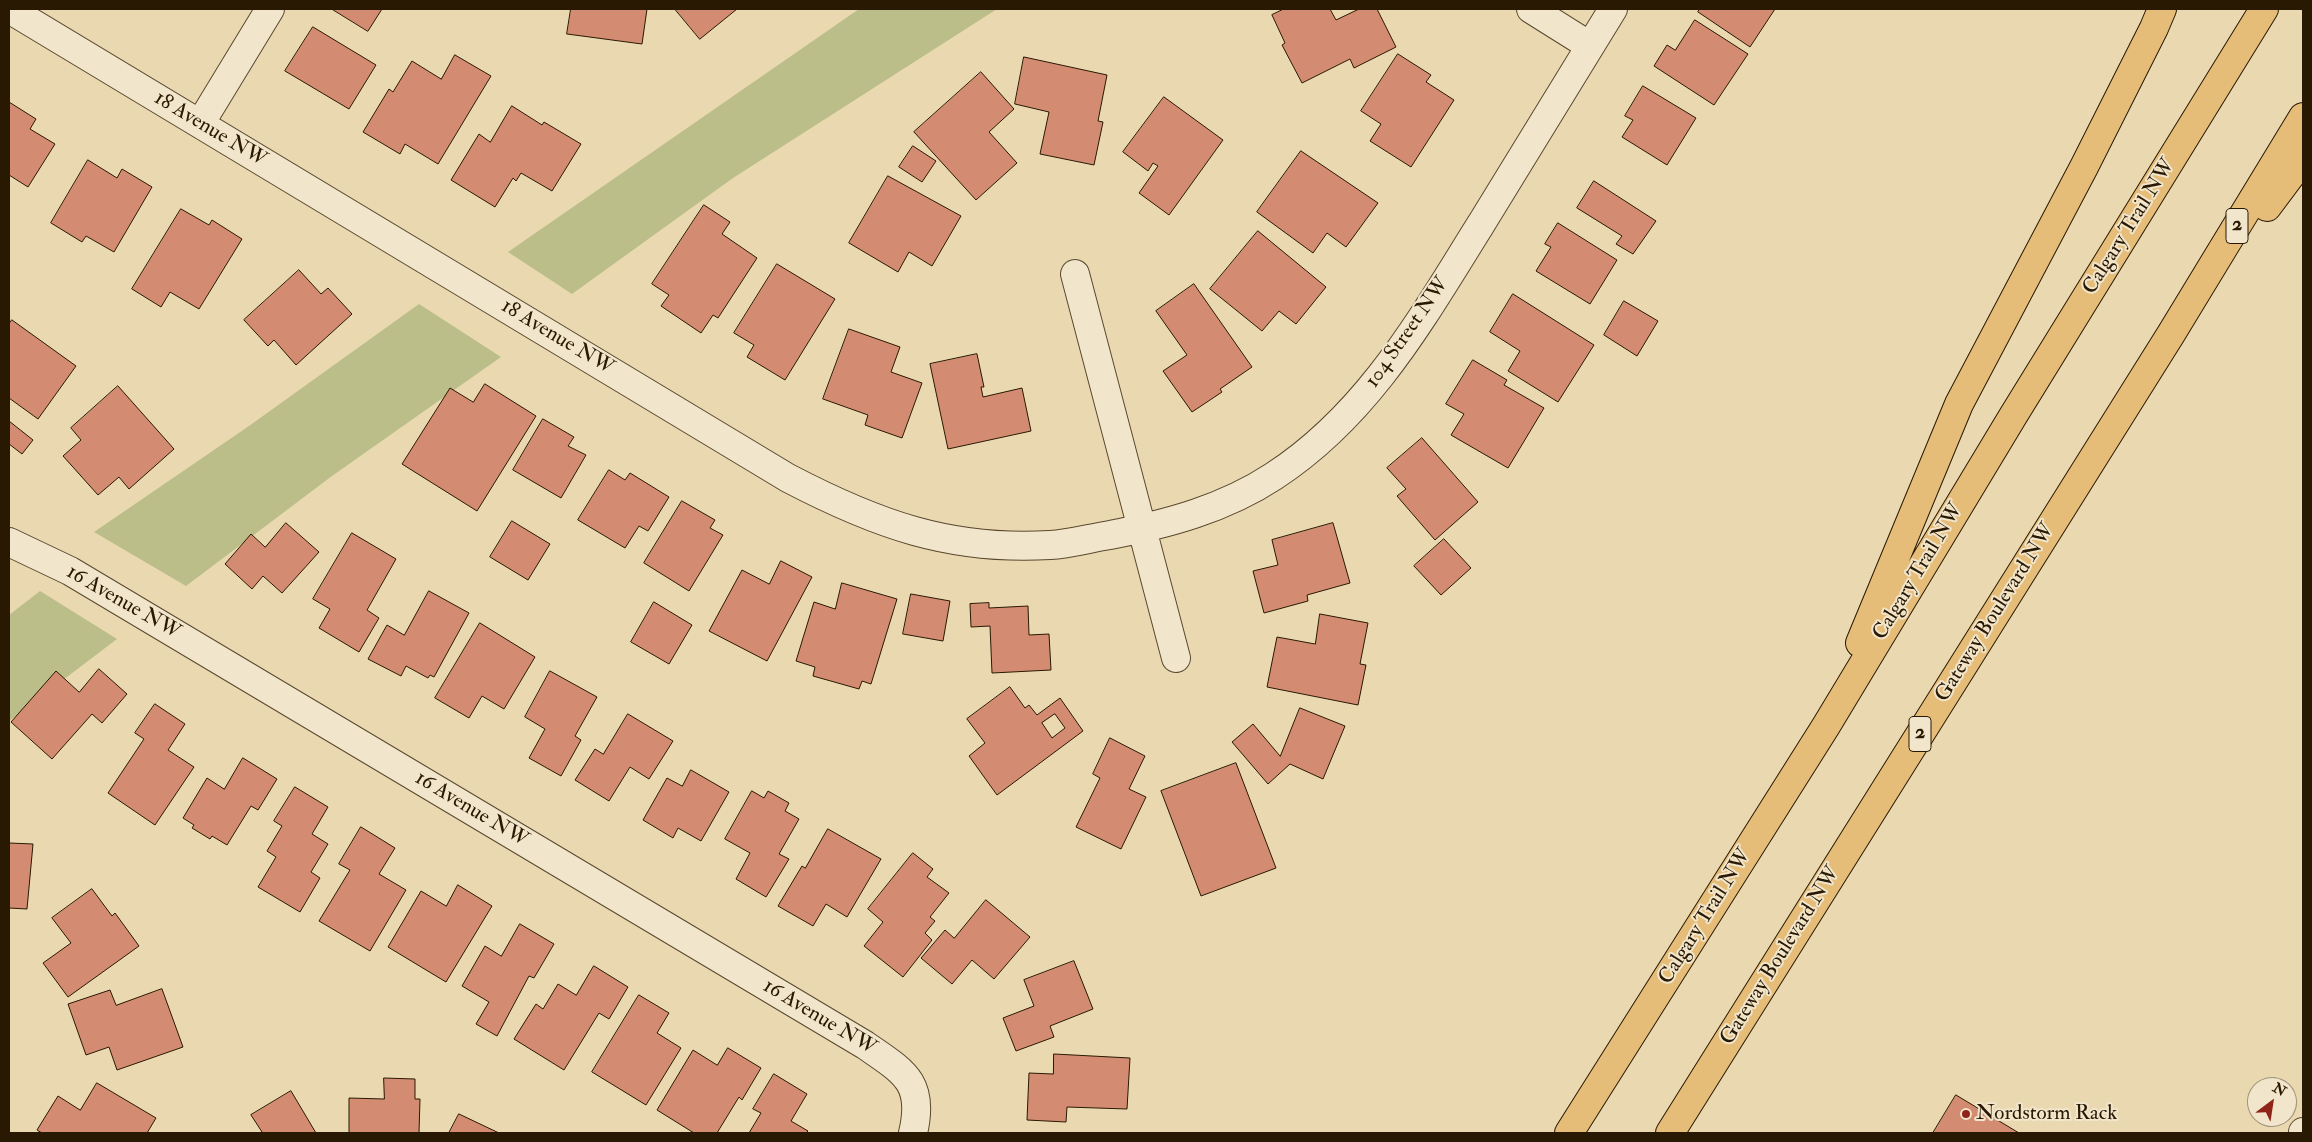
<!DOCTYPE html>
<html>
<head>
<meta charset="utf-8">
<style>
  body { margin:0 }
  #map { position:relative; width:2312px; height:1142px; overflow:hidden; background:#ead9b0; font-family:"IM FELL Double Pica",serif }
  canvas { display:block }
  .frame { position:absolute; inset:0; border:10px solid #291802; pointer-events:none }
  .north { position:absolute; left:2247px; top:1077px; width:50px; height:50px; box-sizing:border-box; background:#f1e6cc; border:1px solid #a1947b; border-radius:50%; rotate:31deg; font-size:14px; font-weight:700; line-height:20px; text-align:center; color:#291802 }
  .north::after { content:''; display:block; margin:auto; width:18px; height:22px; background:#8f2418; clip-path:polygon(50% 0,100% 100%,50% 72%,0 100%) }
</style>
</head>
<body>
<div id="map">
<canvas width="2312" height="1142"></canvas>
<div class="frame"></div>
<div class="north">N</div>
</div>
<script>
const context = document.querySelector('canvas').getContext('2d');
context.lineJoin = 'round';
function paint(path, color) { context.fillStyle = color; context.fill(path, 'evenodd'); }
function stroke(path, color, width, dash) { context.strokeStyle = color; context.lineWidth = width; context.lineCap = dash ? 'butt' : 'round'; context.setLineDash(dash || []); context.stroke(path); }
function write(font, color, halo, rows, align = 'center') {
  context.font = font + ' "IM FELL Double Pica",serif'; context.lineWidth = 4; context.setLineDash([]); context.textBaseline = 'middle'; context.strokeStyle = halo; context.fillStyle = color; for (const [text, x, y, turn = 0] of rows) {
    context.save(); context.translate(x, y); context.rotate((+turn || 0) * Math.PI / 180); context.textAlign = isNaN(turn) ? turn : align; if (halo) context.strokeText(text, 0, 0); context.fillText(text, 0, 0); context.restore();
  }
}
paint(new Path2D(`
  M859,9h138l-264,169 -161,116 -64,-42z
  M419,304l82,53 -169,119 -146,110 -92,-54 155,-106z
  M40,591l77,48 -108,82v-106z`), '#bbbe88');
const building = new Path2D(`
  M332,9h50l-14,22z
  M571,9h76l-5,35 -75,-10z
  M675,9h62l-37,30z
  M1284,9h46l6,11 23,-11h18l19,38 -42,21 -4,-9 -48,24 -20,-38 3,-2 -13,-28z
  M1700,9h75l-25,38 -52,-35z
  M1695,20l53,34 -34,51 -60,-39 13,-21 8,5z
  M313,27l63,38 -27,44 -64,-38z
  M1398,54l33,21 -5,7 28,18 -43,67 -41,-26 11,-17 -20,-13z
  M455,55l36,21 -53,88 -33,-20 -5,10 -37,-22 26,-43 4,3 19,-31 29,18z
  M1024,57l83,18 -9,46 5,1 -9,43 -54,-11 9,-42 -34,-8z
  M981,72l33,37 -25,23 28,31 -41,37 -62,-68z
  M1643,86l53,32 -29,47 -45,-28 11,-17 -8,-4z
  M1164,97l59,43 -54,75 -30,-22 19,-27 -5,-3 -5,8 -25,-19z
  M9,102l27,17 -6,10 25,15 -27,43 -19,-12z
  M512,106l30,19 2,-3 37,22 -29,47 -31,-18 -5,8 -3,-3 -18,29 -44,-27 28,-46 11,8z
  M913,146l23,15 -14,21 -23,-15z
  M1301,151l77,52 -32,44 -19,-14 -14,20 -56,-41z
  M88,160l29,18 5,-9 30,18 -38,65 -28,-16 -4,6 -31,-19z
  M888,176l73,40 -29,50 -23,-14 -11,20 -49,-29z
  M1594,181l62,40 -23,33 -17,-10 6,-8 -45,-28z
  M704,205l26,17 -8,12 35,24 -39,60 -5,-3 -12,18 -40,-27 8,-11 -17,-11z
  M181,209l28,16 3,-5 30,19 -43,70 -29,-17 -9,15 -29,-18z
  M1558,223l59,37 -27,44 -54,-33 15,-24 -6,-3z
  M1258,231l68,56 -30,37 -17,-13 -17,20 -52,-42z
  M777,264l58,35 -50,81 -38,-23 7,-12 -20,-12z
  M299,270l22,24 7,-6 24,26 -56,51 -22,-25 -6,6 -24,-26z
  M1194,284l58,83 -32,22 2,3 -30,20 -29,-41 24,-16 -31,-44z
  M1513,294l81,51 -36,57 -50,-31 12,-20 -30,-19z
  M1624,301l34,20 -21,35 -33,-21z
  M12,320l64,46 -38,53 -29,-21v-74z
  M849,329l51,18 -9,25 31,11 -20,55 -37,-13 3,-10 -45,-16z
  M977,354l7,33h-3l2,10 39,-9 9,43 -83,18 -18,-85z
  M1473,360l34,20 -3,5 40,23 -36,60 -57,-33 13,-21 -18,-10z
  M485,384l51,32 -59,95 -75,-47 48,-76 23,14z
  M118,386l56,63 -45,40 -10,-12 -21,18 -35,-39 18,-16 -10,-12z
  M543,419l31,18 -6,9 18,9 -25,43 -48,-28z
  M9,421l24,19 -11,14 -13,-10z
  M1422,438l56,64 -43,38 -38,-44 9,-7 -19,-21z
  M609,470l16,10 5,-7 39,24 -21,34 -9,-5 -14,22 -47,-28z
  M682,501l33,19 -5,8 13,7 -34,56 -45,-28z
  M512,521l38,23 -22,36 -38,-23z
  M286,523l33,29 -37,41 -19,-17 -11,13 -27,-25 26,-30 14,13z
  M1333,523l17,60 -43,12 1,6 -44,12 -11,-42 25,-6 -6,-25z
  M352,533l44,26 -29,51 12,8 -20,34 -40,-24 11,-19 -17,-10z
  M1444,539l27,29 -30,27 -27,-29z
  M781,561l31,16 -45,84 -58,-30 33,-61 27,14z
  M842,583l55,16 -26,85 -9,-3 -3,8 -46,-13 2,-9 -19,-6 18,-59 21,7z
  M429,591l40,22 -35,64 -4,-2 -2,3 -22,-12 -5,10 -33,-17 19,-34 17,10z
  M911,594l39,7 -7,40 -40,-7z
  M654,602l38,23 -23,39 -38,-22z
  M989,603v5l39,-2 1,29 20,-1 2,36 -59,3 -2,-47 -19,1 -1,-23z
  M1320,614l48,9 -8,41 6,1 -8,40 -91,-18 10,-50 38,7z
  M480,623l55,34 -31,52 -22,-13 -13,22 -34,-20z
  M99,669l28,25 -25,29 -10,-9 -40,45 -41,-37 45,-51 23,21z
  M550,671l47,26 -22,39 6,4 -20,36 -32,-18 16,-29 -20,-12z
  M1010,687l15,21 4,-3 8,10 23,-17 23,33 -86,64 -28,-39 16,-13 -18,-24z
  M155,704l30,20 -17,26 26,17 -39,58 -47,-32 36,-54 -9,-6z
  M1300,708l45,18 -22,53 -33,-15 -22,20 -36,-42 21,-18 27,32z
  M628,714l45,27 -24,38 -19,-12 -21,34 -34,-21 20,-31 8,5z
  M1055,714l10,14 -13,10 -10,-15z
  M1110,738l35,18 -16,33 17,8 -25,52 -45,-22 24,-49 -7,-4z
  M243,758l34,21 -19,31 -7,-4 -24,39 -15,-9 -2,3 -18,-11 2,-3 -11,-7 24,-40 17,11z
  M1236,763l40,105 -75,28 -40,-105z
  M691,770l38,22 -28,49 -23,-13 -5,10 -30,-18 24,-42 15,8z
  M295,787l33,20 -16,27 16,10 -17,28 9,6 -20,34 -42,-25 18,-30 -9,-6 15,-25 -8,-5z
  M752,791l12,7 4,-7 21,12 -4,8 14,8 -20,35 10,5 -23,38 -30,-18 14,-26 -25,-14z
  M361,827l34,21 -16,26 27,16 -36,61 -51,-30 31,-51 -11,-6z
  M828,829l53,30 -34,58 -21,-13 -13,22 -35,-20 24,-40 3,2z
  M9,843l24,1 -6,65 -18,-1z
  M913,853l20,16 -6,8 22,16 -19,24 5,4 -10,12 7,7 -29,37 -39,-31 19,-24 -15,-13z
  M458,885l34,21 -46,76 -58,-35 33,-56 25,15z
  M92,889l20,27 3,-3 24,33 -71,51 -25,-34 28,-20 -19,-25z
  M986,900l44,37 -36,42 -22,-19 -20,24 -31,-26 24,-28 9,8z
  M520,924l34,20 -20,34 -5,-2 -32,60 -21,-12 13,-22 -27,-16 23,-40 16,10z
  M1074,961l19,48 -43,17 4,11 -38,14 -13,-33 31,-12 -10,-26z
  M594,966l34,21 -19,32 -10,-6 -35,57 -50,-31 22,-35 7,5 15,-25 18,11z
  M162,989l21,58 -66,23 -8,-23 -23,8 -18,-51 42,-14 6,15z
  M639,995l30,18 -12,20 24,15 -35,57 -54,-33z
  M728,1048l33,20 -19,32 -3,-3 -22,36h-23l-37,-23 36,-60 24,15z
  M1054,1054l76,4 -3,51 -60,-2 -1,15 -39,-2 2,-47 24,1z
  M774,1074l33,20 -16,27 17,10 -2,2h-57l12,-20 -8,-4z
  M384,1078l31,1v20h5l-1,34h-70v-35l35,1z
  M97,1083l59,35 -9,15h-105l-5,-3 21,-34 22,14z
  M291,1091l25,42h-56l2,-1 -11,-17z
  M1956,1095l63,38h-86z
  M459,1114l40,19h-50z`);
paint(building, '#d38c72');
stroke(building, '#291802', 1);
const minor = new Path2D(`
  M9,9l779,469c88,46 162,73 262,67 20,-1 40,-7 60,-10 57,-11 114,-26 164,-59 95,-62 148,-158 207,-252 44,-72 88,-144 132,-215
  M1531,9l59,37
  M200,124l70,-115
  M1075,274l101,384
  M9,542l61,29 795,474c39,27 60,37 48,88`);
const tertiary = new Path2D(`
  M2303,1133v-1`);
const motorway = new Path2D(`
  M2267,207l36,-48
  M1860,643l99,-239 125,-237 70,-139 8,-19
  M1569,1133l257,-407 187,-310 251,-407
  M1670,1133l501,-799 132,-217`);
stroke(minor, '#59482e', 30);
stroke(tertiary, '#59482e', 30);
stroke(motorway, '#291802', 30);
stroke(minor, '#f1e6cc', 28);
stroke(tertiary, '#f1e6cc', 28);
stroke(motorway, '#e5bc78', 28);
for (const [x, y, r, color] of [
  [1966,1114,5,"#8f2418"]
]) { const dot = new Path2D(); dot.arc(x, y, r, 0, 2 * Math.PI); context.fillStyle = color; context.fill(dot); stroke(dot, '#f1e6cc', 2); }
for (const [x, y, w] of [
  [2237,226,22],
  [1920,734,22]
]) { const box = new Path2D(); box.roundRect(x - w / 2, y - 17.5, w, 35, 4); context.fillStyle = '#f1e6cc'; context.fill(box); stroke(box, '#291802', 1); }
write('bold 20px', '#291802', null, [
  ["2",2237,226],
  ["2",1920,734]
]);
write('21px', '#291802', '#f1e6cc', [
  ["18 Avenue NW",210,130,31],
  ["Calgary Trail NW",2130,227,-58],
  ["104 Street NW",1408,333,-55],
  ["18 Avenue NW",557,338,31],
  ["Calgary Trail NW",1919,572,-59],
  ["16 Avenue NW",123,603,30],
  ["Gateway Boulevard NW",1996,613,-58],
  ["16 Avenue NW",471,810,31],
  ["Calgary Trail NW",1706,917,-58],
  ["Gateway Boulevard NW",1781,956,-58],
  ["16 Avenue NW",819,1018,31]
]);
write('21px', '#291802', '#f1e6cc', [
  ["Nordstorm Rack",1976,1114]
], 'left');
</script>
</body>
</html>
